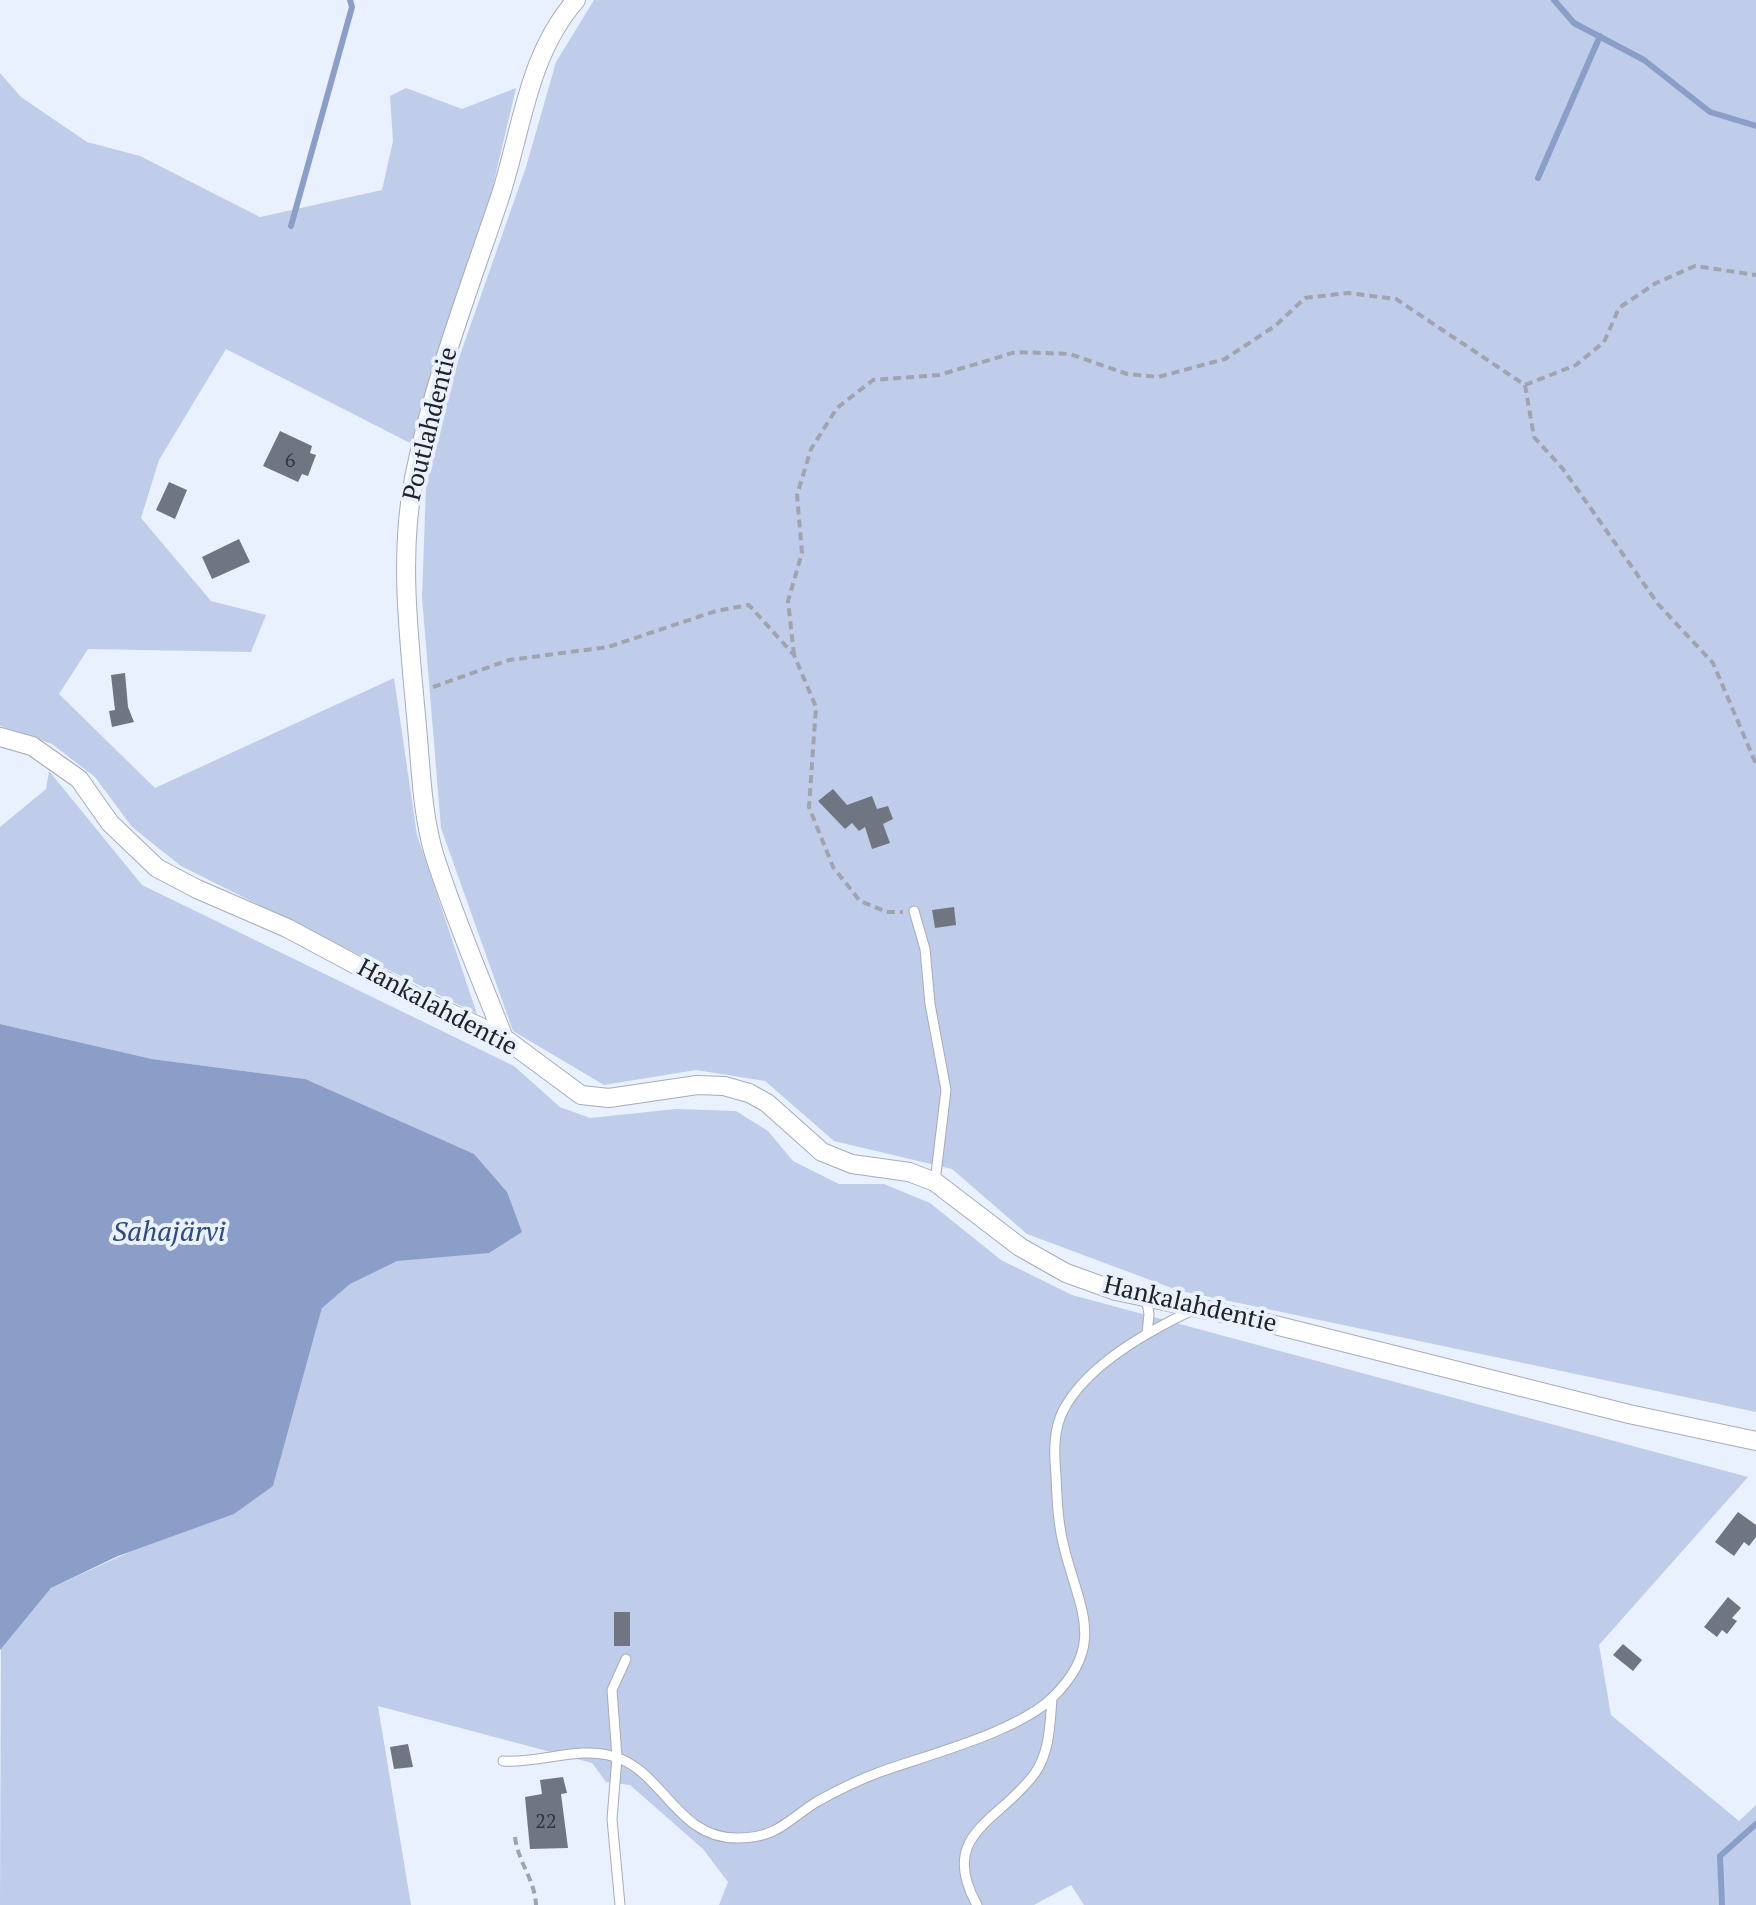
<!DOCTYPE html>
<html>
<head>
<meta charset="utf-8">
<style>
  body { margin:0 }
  canvas { display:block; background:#e9f0fe }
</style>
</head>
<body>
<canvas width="1756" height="1905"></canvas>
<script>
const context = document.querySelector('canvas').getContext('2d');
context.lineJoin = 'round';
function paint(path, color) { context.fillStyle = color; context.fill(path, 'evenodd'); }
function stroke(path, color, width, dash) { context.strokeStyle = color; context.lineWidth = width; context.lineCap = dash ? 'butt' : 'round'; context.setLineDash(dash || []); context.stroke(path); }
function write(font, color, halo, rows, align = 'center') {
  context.font = font + ' "PT Serif",serif'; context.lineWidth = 8; context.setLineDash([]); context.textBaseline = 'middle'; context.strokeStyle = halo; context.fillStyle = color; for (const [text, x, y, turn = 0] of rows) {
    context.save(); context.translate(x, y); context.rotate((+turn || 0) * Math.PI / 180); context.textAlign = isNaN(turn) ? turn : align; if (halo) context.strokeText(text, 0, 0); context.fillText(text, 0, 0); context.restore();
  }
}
paint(new Path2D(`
  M594,0h1162v1412l-579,-122 -150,-56 -75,-65 -118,-28 -69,-60 -69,-11 -92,15 -91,-54 -72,-203 -19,-231 4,-110 26,-109 74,-211 30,-105z
  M0,73l21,24 66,45 53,14 120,61 122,-27 11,-49 -3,-45 16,-8 56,21 54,-21 -28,119 -76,237 -186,-95 -67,111 -18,58 70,83 55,14 -15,37 -163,-3 -29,45 96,94 239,-110 23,157 60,179 -296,-148 -49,-39 -37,-50 -43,-33 -52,-18z
  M49,771l93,114 372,181 46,41 30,11 86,-9 60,2 32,20 25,30 46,23h45l46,19 71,57 71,35 676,182 -149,168 12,70 128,106 17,-16v100h-672l-13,-20 -37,20h-315l9,-23 -25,-33 -73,-64 -24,-3 -14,-19 -214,-57 33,199h-411l1,-258 50,-59 222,-102 49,-178 -17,-229 -153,-20 -152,-35v-197l46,-38z`), '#c0cdea');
paint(new Path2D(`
  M0,1024l152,35 153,20 169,75 33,38 15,40 -33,21 -92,8 -47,23 -28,24 -49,178 -39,28 -116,42 -67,32 -51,62z`), '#8a9ec8');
stroke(new Path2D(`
  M1554,0l20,23 70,37 66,52 46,14
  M1538,178l62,-142
  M291,226l61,-219 -2,-7
  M1722,1905l-2,-49 36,-32`), '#8a9ec8', 6);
paint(new Path2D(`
  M280,431l32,15 -2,7 6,2 -8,21 -6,-2 -4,8 -35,-16z
  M169,482l18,8 -12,29 -19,-9z
  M239,539l11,23 -38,17 -10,-22z
  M125,673l3,34 6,15 -22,5 -3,-16 6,-1 -4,-35z
  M833,789l14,16 25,-9 5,13 11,-3 5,13 -10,5 7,19 -18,6 -7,-22 -6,4 -7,-8 -7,6 -27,-28z
  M954,907l2,18 -21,3 -3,-18z
  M1738,1512l18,13v12l-7,9 -5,-4 -10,14 -19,-14z
  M1728,1597l13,11 -9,10 5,3 -10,13 -5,-4 -5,7 -13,-10z
  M614,1612h16v34h-16z
  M1623,1644l19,16 -9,11 -20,-16z
  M408,1744l5,23 -19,2 -4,-22z
  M563,1777l4,16 -6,1 7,54 -38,1 -5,-52 17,-3 -2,-14z`), '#6f7581');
const service = new Path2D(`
  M914,911l11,38 5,55 16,86 -11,92
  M1146,1297l3,17 -2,20
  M503,1761c37,3 76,-16 112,-4 49,15 62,82 123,81 40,0 49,-18 80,-37 20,-11 40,-21 62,-29 47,-17 138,-40 173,-75 53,-52 27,-87 12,-146 -7,-25 -8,-50 -9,-76 -2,-22 -3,-46 8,-66 24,-45 86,-79 131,-100
  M620,1905l-8,-86 5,-62 -5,-67 14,-31
  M977,1905c-40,-72 23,-83 58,-132 15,-21 15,-50 17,-75`);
const minor = new Path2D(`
  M0,737l32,9 47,33 31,44 47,45 40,21 90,39 129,69 88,41 77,57 28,3 88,-13 27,1 25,7 18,10 55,49 30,12 57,8 26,10 85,65 46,26 50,18 139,29 374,94 127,27
  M504,1038c-24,-61 -50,-121 -70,-184 -12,-41 -13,-85 -17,-127 -7,-82 -19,-168 -3,-249 19,-95 53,-184 84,-275 24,-70 28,-146 78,-203`);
stroke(service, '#a6acb9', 11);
stroke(minor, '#a6acb9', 20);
stroke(new Path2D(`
  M1525,385l9,52 29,32 95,135 55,59 43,101
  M794,655l-6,-54 14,-48 -5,-58 14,-46 26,-41 36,-28 66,-5 77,-23 54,2 57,20 31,3 67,-18 50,-33 30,-28 43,-5 48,6 129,86 51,-20 28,-23 15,-34 37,-25 39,-17 61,9
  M433,687l76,-27 99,-13 108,-36 33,-6 45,50 22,52 -7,100 24,60 27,34 27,11h16
  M515,1837c3,25 20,43 21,68`), '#9fa4af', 4, [8, 5]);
stroke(service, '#fff', 9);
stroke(minor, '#fff', 18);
write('20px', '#34373e', null, [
  ["6",290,461],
  ["22",546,1822]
]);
write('25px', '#202227', '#e9f0fe', [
  ["Poutlahdentie",431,424,-76],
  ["Hankalahdentie",437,1008,28],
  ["Hankalahdentie",1190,1305,13]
]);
write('italic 28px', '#31497f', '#e9f0fe', [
  ["Sahajärvi",169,1233]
]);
</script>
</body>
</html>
